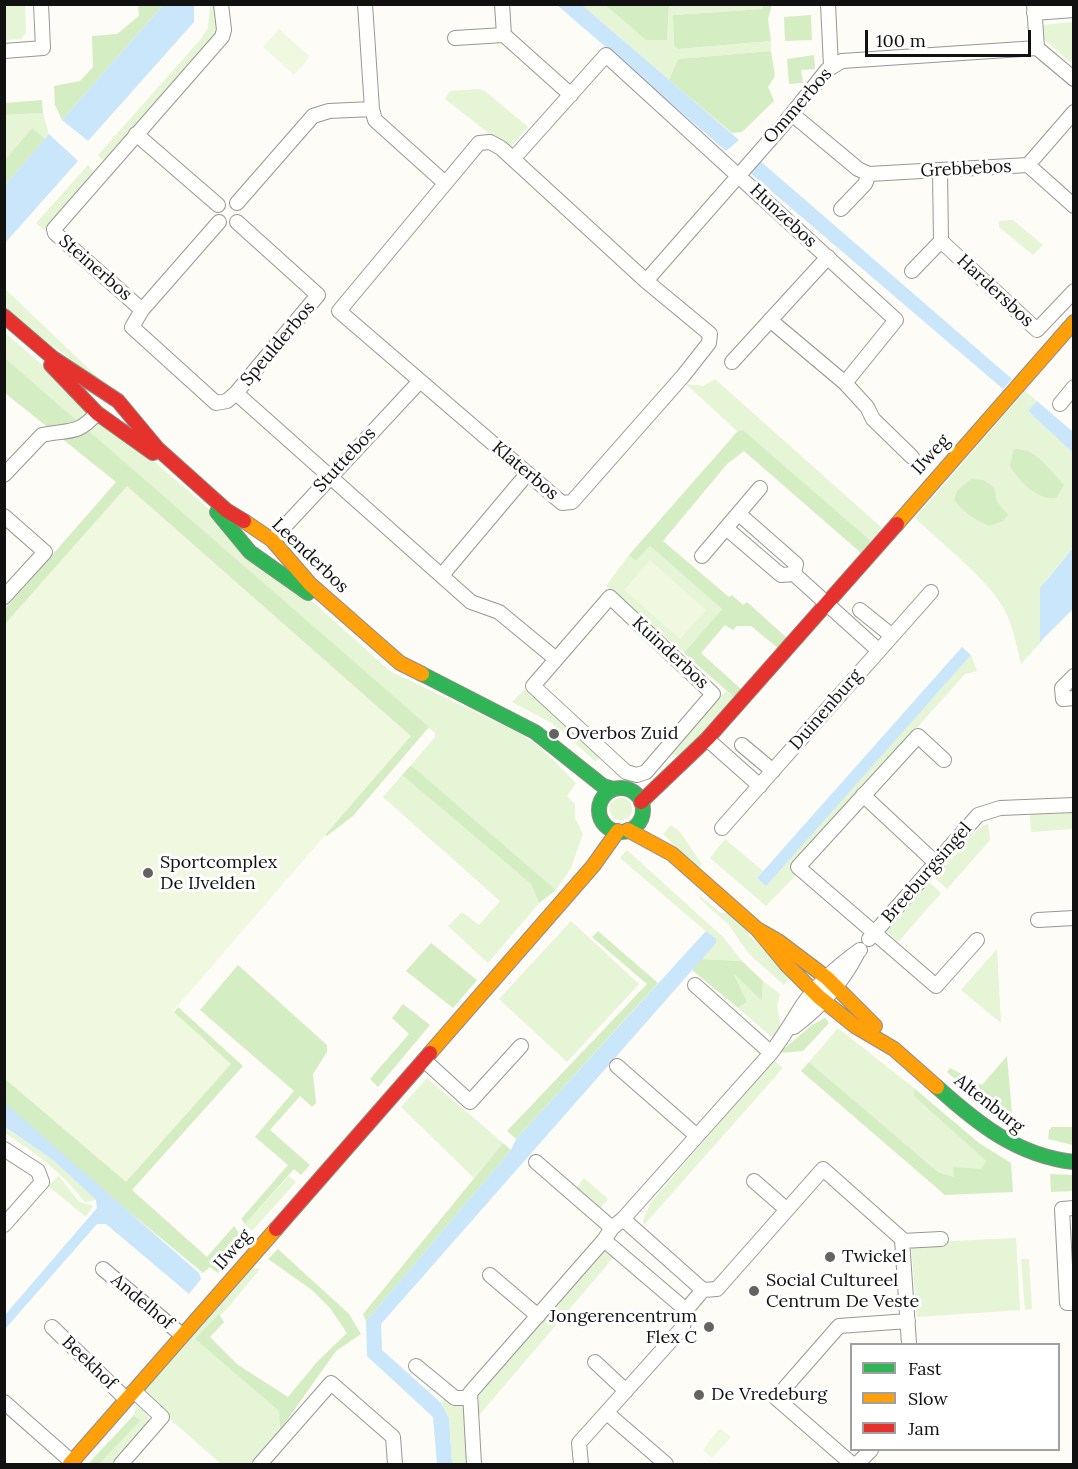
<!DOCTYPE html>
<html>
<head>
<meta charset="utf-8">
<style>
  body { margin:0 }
  #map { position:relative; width:1078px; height:1469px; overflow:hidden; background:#fdfcf7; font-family:Lora,serif }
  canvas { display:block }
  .frame { position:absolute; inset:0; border:6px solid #111; pointer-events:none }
  .legend { position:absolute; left:850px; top:1343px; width:210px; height:108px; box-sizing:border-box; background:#fff; border:2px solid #a0a0a0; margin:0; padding:8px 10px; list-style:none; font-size:18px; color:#111 }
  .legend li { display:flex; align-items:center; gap:12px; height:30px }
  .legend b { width:30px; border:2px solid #a0a0a0 }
  .scale { position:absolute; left:865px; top:30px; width:166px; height:27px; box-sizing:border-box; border:3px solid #111; border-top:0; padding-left:8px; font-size:18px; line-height:21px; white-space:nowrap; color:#111; -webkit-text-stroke:4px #fff; paint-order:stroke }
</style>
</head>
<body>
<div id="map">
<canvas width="1078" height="1469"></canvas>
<div class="frame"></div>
<ul class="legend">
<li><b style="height:8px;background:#30b455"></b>Fast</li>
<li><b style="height:8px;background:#ff9f0a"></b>Slow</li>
<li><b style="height:8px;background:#e5322d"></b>Jam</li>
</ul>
<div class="scale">100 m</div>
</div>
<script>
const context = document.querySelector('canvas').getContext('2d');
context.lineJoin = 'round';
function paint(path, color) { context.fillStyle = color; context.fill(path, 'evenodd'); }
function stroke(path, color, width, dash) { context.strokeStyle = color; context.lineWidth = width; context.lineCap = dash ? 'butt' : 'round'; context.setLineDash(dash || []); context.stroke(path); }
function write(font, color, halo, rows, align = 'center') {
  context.font = font + ' Lora,serif'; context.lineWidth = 6; context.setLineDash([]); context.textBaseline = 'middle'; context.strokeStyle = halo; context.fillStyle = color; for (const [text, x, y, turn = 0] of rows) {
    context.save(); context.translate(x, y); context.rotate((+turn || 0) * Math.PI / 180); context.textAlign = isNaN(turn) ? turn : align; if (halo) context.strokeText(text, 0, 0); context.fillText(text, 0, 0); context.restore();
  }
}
paint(new Path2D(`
  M5,4l20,1 1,28 -5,6 -16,1z
  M210,5h5l1,30 -111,127 -7,-7 102,-115 8,-12z
  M582,5h23l41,35h21l2,-35h94l1,4 -91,6 1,31 4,3 93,-8v10l-93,8 -9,21z
  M1073,22v37l-3,3 -26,-23 -1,-14z
  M478,89l7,2 43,36 -19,22 -64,-50 5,-8z
  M43,113l6,21 -4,5 -13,-11 -27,32v-45z
  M88,165l6,9 -50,56 -8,-7z
  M1013,220l30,25 -10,10 -34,-28v-6z
  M4,288l105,100 -104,-78z
  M4,332l197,170 189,169 125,60 24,15 37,37 -9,13 8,8v14l8,16 -12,34 -15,22 -145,-125 24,-28v-4l-430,-375z
  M715,379l167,149 -11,13 -128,-111 -5,2 -52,-48 17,2z
  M1025,391l12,10 -9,10 45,42v95l-28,33 -3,60 -21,23c-5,-20 -8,-40 -18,-57 -15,-27 -64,-66 -88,-89z
  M650,546l72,63 -38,44 -78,-67 23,-31 7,6z
  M971,655l6,16 -12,3 -164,183 -6,19 -29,30 -56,-48 15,-19 38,32 -6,7 9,7z
  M525,689l76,67 -5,6 -44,-39 -40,-21z
  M726,691l9,7 -53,57h-18z
  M402,775l129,109 8,19 -51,60 -40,-37 14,-14 17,13 21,-24 -117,-104z
  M610 809a11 11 0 1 1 22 0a11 11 0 1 1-22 0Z
  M1073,813v16l-42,3 -1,-17z
  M988,823l2,17 -43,49 -12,-11 43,-49z
  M671,825l9,7 22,32 -4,5 -35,-35z
  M627,850l97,88 18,23 -41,-2 14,-16v-4l-95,-81z
  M929,882l12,11 -43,49 -12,-11z
  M700,896l21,17h9l59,65 -5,7 -35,-31 -20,-29 -30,-27z
  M571,921l68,63 -72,78 -68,-63z
  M997,949l4,74 -40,-33z
  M732,972l30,29 1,-20 17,13 -3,12 4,22 -8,10 -35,-30 9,-6z
  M838,1028l76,60v8l72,65 -5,8 -27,8 -16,-5 -129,-110z
  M774,1060l9,8 -139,157 -1,-5 8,-18z
  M427,1078l76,65 -29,35 -73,-71z
  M4,1127l49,33 43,40 -11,2c-27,-33 -45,-46 -80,-69z
  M59,1176l20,26 14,4 -7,11 -38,-31z
  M289,1176l7,6 -44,49 -7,-7z
  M584,1178l24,21 -9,11 -24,-21z
  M1016,1238l4,72 -103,7 -6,-74z
  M602,1249l11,9 -138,162 -1,-18 10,-14z
  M1021,1259h8l3,50 -7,1z
  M248,1268l12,1 -35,42 -30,28 84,72 1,18 6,-5 1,3 -4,6h-6l-10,12 1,4 -18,15h-29l-76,-67 -2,-10z
  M445,1398l9,7 11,-2 4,61h-17l-3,-46 -8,-15z
  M137,1405l10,9 2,7 -37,43h-13l42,-44 -8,-4z`), '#e5f5d5');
paint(new Path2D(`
  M138,5h25l-101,115 -7,-15 -1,-19 26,-5 13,-14 -1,-31 25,-2 22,-18z
  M605,5h64l-2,35h-21z
  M763,5h9l-4,14 3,22 -93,8 -4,-3 -1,-31 90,-6z
  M811,15l1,25 -27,1 -1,-24z
  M771,51l4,25 -7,11 6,14 -32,31 -10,1 -63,-53 9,-21z
  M814,55l1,14 -14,1 2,13 -14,1 -2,-25z
  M42,100l1,13 -38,2v-12z
  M32,128l13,11 -40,46v-25z
  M5,358l424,369 -76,89 -26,20 -322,-207v-20l111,-127 -111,-89z
  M743,430l128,111 -10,12 -117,-102 -17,13 -64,77 66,56 3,-2 11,10 4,-3 40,36 -9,10 -27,-22h-14l-4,4 -8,-5 -24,28 41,37 -7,8 -51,-45 38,-44 -72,-63 -14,15 -7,-6 108,-123z
  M1014,449c22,-1 36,21 50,36l-8,13c-19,2 -36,-16 -46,-32z
  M971,479l13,1 10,8 3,14 11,13 -5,6 -14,5c-14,-6 -25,-14 -35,-26l3,-9z
  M411,765l145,125 -17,13 -8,-19 -129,-109z
  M598,931l60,52 -142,156 -9,-8 140,-147 -55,-47z
  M431,943l46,37 -24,28 -47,-37z
  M701,959l41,2 21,20 -1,20 -29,-28 14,29 -9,6 -46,-38z
  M238,965l89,80v7l-14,22 3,29 -4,4 -12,-11 -30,34 40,35 -9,10 -7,-6 -49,55 -4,-5 47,-54 -33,-28 39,-46 -94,-81z
  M403,1004l27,21 -52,62 -8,-8 39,-45 -17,-16z
  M178,1007l65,59 -111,124 75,67 27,-31 9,12 -25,35 -8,-6 -7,6 -198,-164v-38l167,-56z
  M825,1018l4,5 -26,28 -24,2 33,-28z
  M1007,1056l6,68 -26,-16 -40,-36 3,-4 32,17z
  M809,1062l129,110 16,5 -1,-10 28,2 5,-8 -72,-65v-8l65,55 32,20 2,29 -68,3 -144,-124z
  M1052,1127h21v18l-25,-6 1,-9z
  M503,1143l8,7 -145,171 -3,-7z
  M1050,1174l23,1v16l-22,1z
  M278,1249l71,65 12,20 -25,17 -56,79 -1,-19 -84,-72 24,-25 5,8 -14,15 28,28 50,32 29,-35 30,-29 -17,-25 -18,-18 -44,-31z
  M133,1416l8,4 -42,44h-11z`), '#d5edc2');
paint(new Path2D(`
  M279,29l31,28 -16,18 -31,-28z
  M127,486l284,250 -238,275 58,53 -105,118 -121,-103 -1,-454z
  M650,560l56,50 -26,29 -56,-49z
  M721,1429l10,8 -19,21 -9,-8 15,-20z`), '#f0f8df');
paint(new Path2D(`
  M163,5h31v17l-106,119 -26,-21z
  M557,5h25l157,135 -13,11z
  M49,134l29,27 -73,82v-58z
  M759,160l253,219 -9,10 -254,-217z
  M1037,401l36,31v21l-45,-42z
  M1073,548v61l-33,33v-54z
  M962,647l9,8 -205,231 -9,-8z
  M706,931l10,8v4l-335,381 1,26 59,53 8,15 3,46h-15l-4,-47 -66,-61 -1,-35 145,-171 5,-11z
  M5,1103l194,170 2,6 -12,15 -83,-70h-9l-92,105v-14l92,-107 -1,-8 -43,-40 -48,-33z`), '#cae6fa');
const street = new Path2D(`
  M365,4l7,105 3,11 70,63
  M828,4l3,62
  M1034,4l3,44
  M1034,13l40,-3
  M504,35l67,60
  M455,38l49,-3 -2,-31
  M4,51l39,-3 -2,-44
  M792,114l66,55 11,5 159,-9 46,-53
  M136,134l82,71
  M490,142l11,6 145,133 64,53 -1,9 -26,33 -111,126 -10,1 -223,-192 140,-168z
  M513,159l93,-104 290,265 -51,63
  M1028,165l46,41
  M940,170l1,71 96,89 37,-39
  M237,203l76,-87 16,-5 43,-2
  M841,209l24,-25 4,-10
  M219,222l-77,88 -10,17 84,76 11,-2 9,-8 82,-98 -81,-73
  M912,271l29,-30
  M646,281l137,-156 44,-55 15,-9 195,-13 37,31
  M142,310l-87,-77 -1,-4 168,-192 2,-7 -3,-26
  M770,320l75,63 22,24 6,12 39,38
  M732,362l96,-105
  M236,393l235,209 28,10 57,47
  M1060,404l14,-17
  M4,475l38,-40c27,-6 35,1 55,-22
  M739,514l57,50 -2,10
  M4,516l41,36 -41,45
  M726,528l55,47 13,-1 84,76
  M272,540l148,-159
  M702,556l58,-68
  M442,575l85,-101
  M610,597l103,97 -67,78 -9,3 -11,-3 -93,-86z
  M860,610l31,25
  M1074,676l-12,12 1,11 11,-1
  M707,739l53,47
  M742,745l31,26
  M944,760l-26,-24 -120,131 138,119 41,-46
  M863,795l74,69
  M722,828l209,-236
  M1038,920l36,-2
  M869,939l109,-124 22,-7 74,-3
  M695,985l76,68
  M794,1027c25,-19 48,-44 63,-73
  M424,1060l46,42 51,-56
  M617,1066l80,70
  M4,1149l34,22 4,11 -38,43
  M536,1162l76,66
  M754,1181l32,28
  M1074,1208l-12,1 5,94h7
  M623,1219l80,71
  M604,1240l82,70
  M902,1241l39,-2
  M103,1269l79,66
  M490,1275l48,41
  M686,1310l17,-20 14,-1 106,-120 79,70 7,105
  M52,1327l74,72
  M595,1362l31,29
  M416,1366l39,32h14
  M4,1402l68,60
  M607,1413l59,51
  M121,1464l41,-47 -28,-26
  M260,1464l71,-81 62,54 2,27
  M474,1464l-4,-71 134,-153 8,-12 11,-9 148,-166c12,-16 21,-31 31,-47 15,-22 37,-41 58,-56
  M581,1464l-2,-21 104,-116 3,-17
  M852,1464l-76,-66 63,-72 69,-5
  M857,1464l14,-14`);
const fast = new Path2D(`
  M217,512l33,40 58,41
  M422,674l113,58 68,54 10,3
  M599 810a22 22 0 1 1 44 0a22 22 0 1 1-44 0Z
  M937,1087c41,37 81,69 137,75`);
const slow = new Path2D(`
  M244,521l28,19 38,44 90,79 22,11
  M897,524l177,-202
  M628,830l44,24 85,75 21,12 49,37 48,48
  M757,929l29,35 33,33 36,29 39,23 43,38
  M430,1053l163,-187 25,-35
  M70,1464l206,-235`);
const jam = new Path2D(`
  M4,316l49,42 65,43 40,48 68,61 18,11
  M51,365l46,48 56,40
  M641,802l66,-63 190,-215
  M276,1229l154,-176`);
stroke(street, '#979795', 16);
stroke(fast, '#8e8d8b', 16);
stroke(slow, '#8e8d8b', 16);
stroke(jam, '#8e8d8b', 16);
stroke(street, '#fffffe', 14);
stroke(fast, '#30b455', 14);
stroke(slow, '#ff9f0a', 14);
stroke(jam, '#e5322d', 14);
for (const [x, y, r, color] of [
  [554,734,6,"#646362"],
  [148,873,6,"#646362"],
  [830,1257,6,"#646362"],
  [754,1291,6,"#646362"],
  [709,1327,6,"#646362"],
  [699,1395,6,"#646362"]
]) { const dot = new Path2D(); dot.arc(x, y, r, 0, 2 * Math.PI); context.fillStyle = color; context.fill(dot); stroke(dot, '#fff', 2); }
write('18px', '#111', '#fff', [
  ["Ommerbos",798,106,-49],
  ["Grebbebos",966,169,-3],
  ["Hunzebos",783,216,43],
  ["Steinerbos",95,268,41],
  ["Hardersbos",995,291,43],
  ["Speulderbos",278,344,-50],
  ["IJweg",931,455,-48],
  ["Stuttebos",345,460,-47],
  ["Klaterbos",525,471,40],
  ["Leenderbos",310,556,44],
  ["Kuinderbos",670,653,43],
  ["Duinenburg",826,710,-49],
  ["Breeburgsingel",927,873,-49],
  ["Altenburg",989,1104,38],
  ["IJweg",233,1250,-49],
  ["Andelhof",142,1302,40],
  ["Beekhof",89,1363,44]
]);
write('18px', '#111', '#fff', [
  ["Overbos Zuid",566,734],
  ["Sportcomplex",160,863],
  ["De IJvelden",160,884],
  ["Twickel",842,1257],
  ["Social Cultureel",766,1281],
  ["Centrum De Veste",766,1302],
  ["Jongerencentrum",697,1317,"right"],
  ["Flex C",697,1338,"right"],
  ["De Vredeburg",711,1395]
], 'left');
</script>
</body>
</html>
